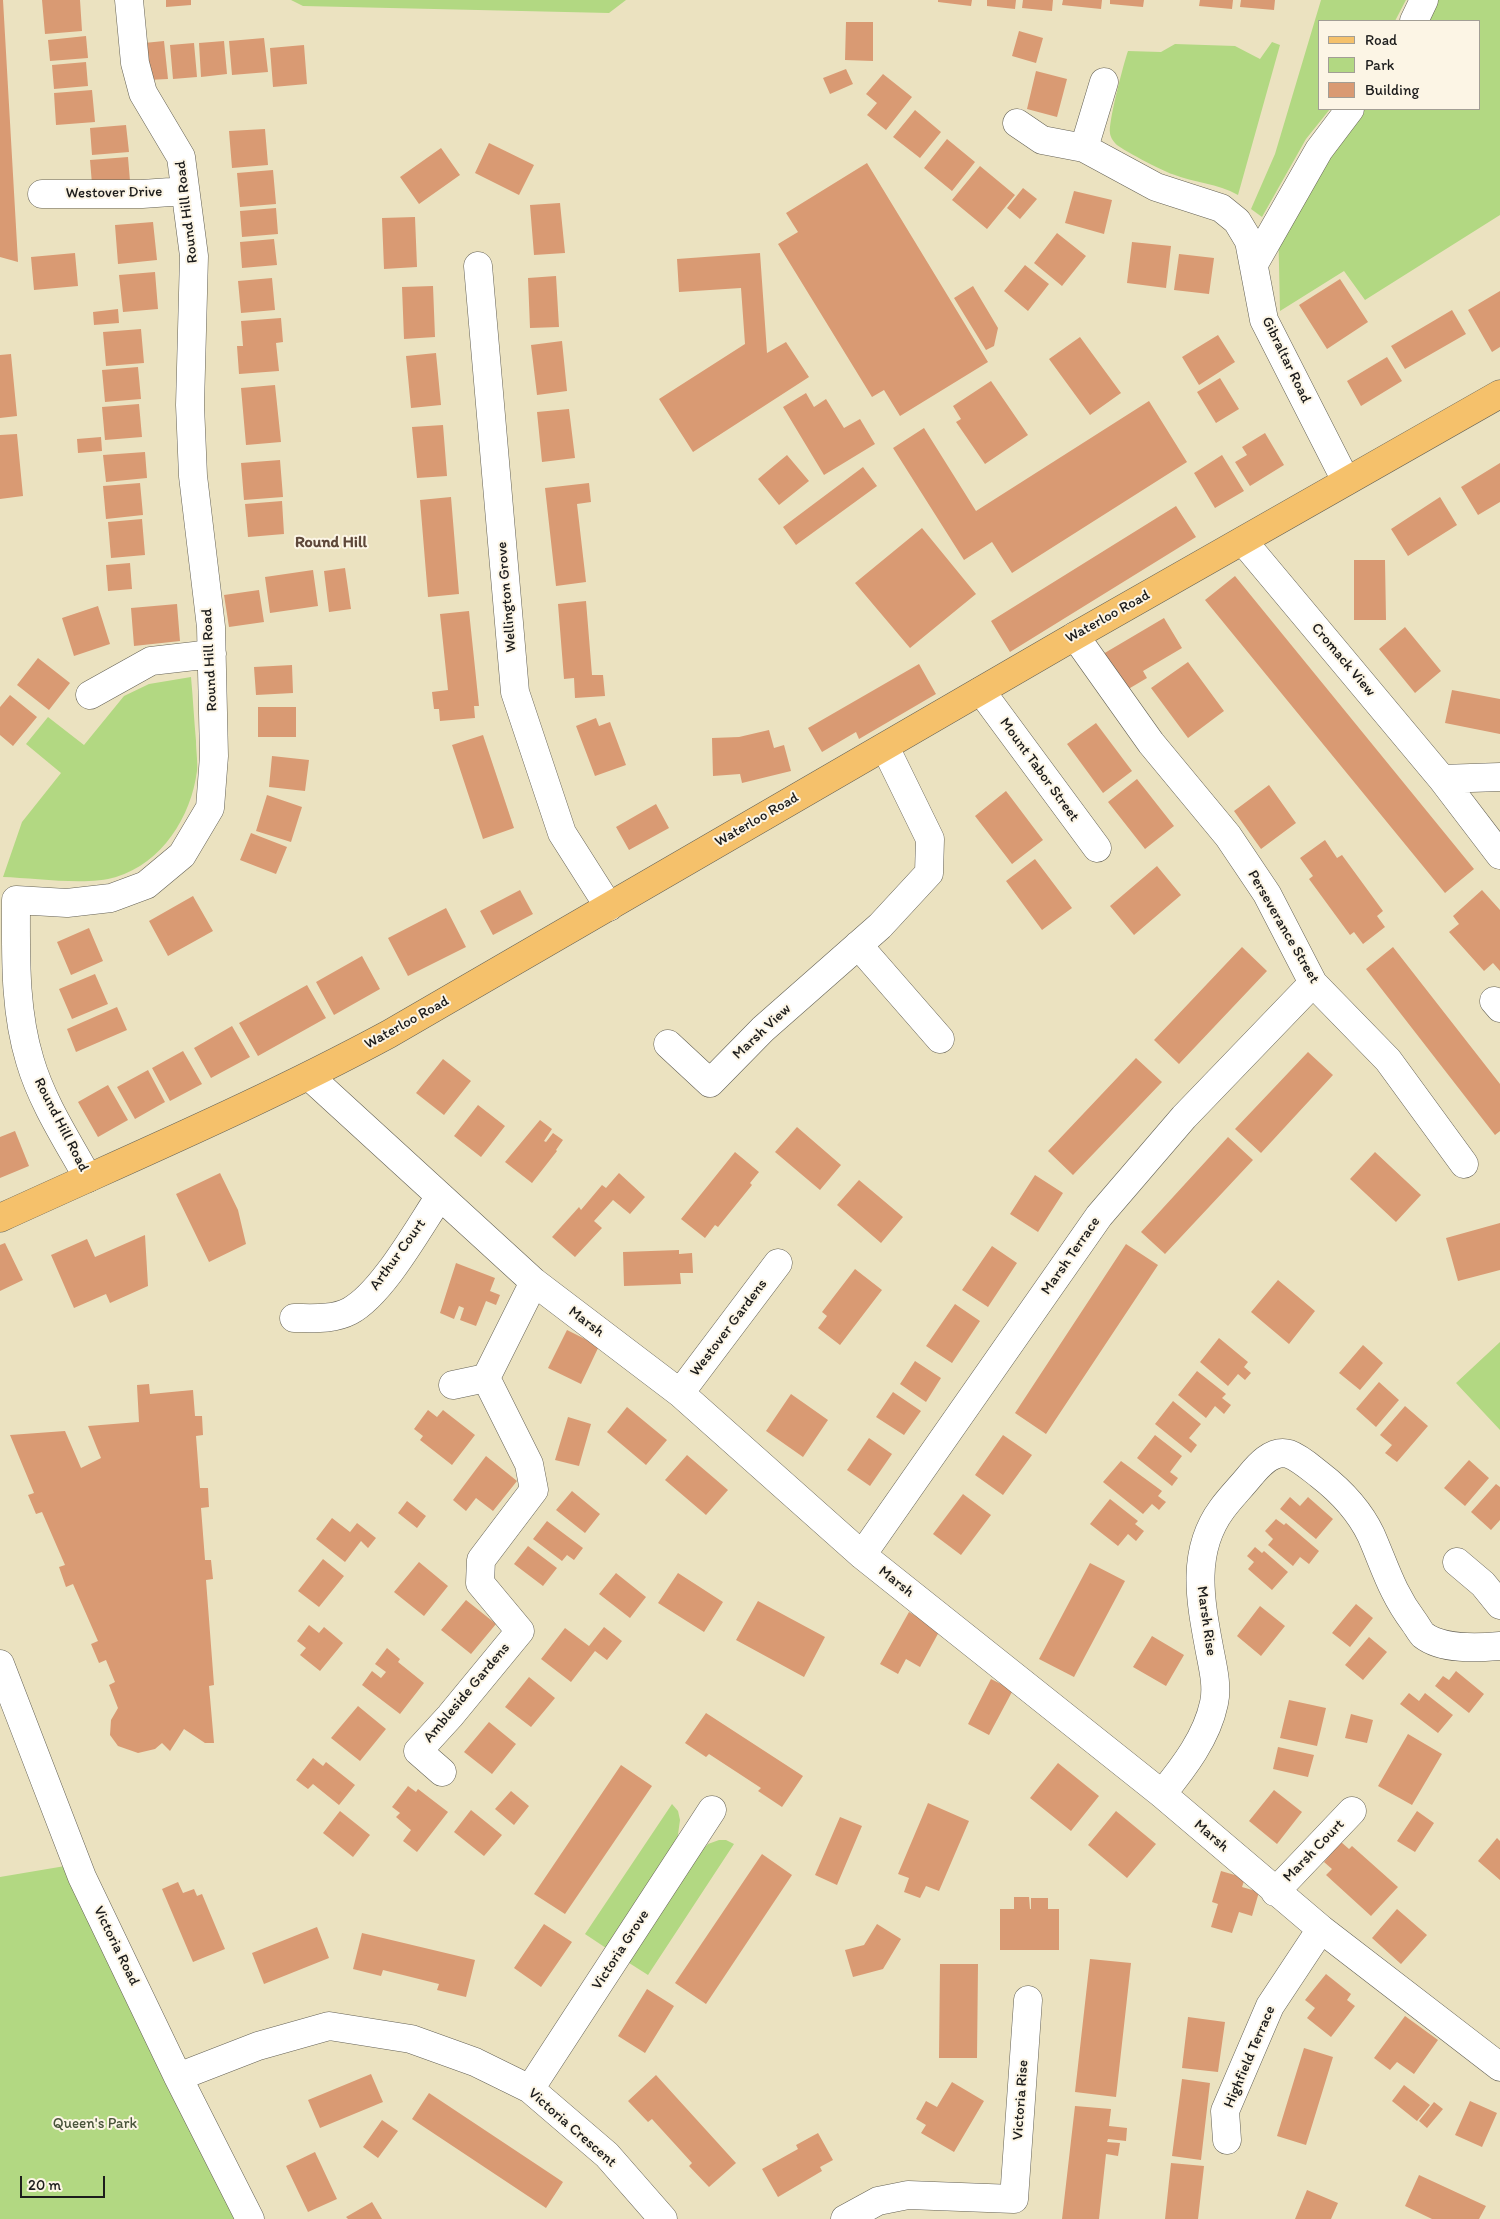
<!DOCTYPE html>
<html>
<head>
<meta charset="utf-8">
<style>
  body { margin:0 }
  #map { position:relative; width:1500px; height:2219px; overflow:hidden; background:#ebe2c0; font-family:Itim,sans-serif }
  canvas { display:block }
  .legend { position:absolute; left:1318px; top:20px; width:162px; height:90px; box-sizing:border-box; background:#fcf5e5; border:1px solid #a29e95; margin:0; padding:6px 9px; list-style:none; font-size:15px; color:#1c1c1c }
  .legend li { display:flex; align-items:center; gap:10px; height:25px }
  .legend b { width:25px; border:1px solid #a29e95 }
  .scale { position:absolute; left:20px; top:2176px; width:85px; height:22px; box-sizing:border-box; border:2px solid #1c1c1c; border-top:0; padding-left:6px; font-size:15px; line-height:18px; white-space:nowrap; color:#1c1c1c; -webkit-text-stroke:4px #fcf5e5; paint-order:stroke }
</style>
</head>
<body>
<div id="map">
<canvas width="1500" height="2219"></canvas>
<ul class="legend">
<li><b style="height:6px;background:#f5c16b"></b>Road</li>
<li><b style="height:14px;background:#b2d882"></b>Park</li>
<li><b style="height:14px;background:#d99a73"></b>Building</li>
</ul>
<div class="scale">20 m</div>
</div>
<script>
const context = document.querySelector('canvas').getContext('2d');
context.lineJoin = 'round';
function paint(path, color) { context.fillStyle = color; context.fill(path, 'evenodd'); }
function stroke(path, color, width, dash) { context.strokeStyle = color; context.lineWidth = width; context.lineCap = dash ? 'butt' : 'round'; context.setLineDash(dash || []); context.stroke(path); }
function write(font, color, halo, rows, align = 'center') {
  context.font = font + ' Itim,sans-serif'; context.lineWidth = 4; context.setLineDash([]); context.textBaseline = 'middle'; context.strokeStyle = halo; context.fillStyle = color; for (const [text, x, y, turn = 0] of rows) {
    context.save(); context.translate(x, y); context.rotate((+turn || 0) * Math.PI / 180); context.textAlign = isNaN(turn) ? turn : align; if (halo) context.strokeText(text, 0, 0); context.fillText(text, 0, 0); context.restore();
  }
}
paint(new Path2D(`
  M291,0h335l-17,13 -306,-7z
  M1321,0h85l-11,21h-76v88h11l-24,30 -44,78 -11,-8 24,-55z
  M1424,0h76v215l-135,85 -21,-29 -64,40 -2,-92 72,-110h129v-88h-65z
  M1272,42l8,3 -42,150c-21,-12 -43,-12 -66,-21 -7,-2 -54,-26 -57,-31 -2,-2 -5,-7 -5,-10 -2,-10 14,-71 18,-82l33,1 14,-8 60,2 25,13z
  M191,677c2,21 3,43 5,64 0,10 2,21 1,30 -6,46 -35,92 -81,106 -28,9 -82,1 -113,0l19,-55 39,-49 -35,-29 22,-27 36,28 40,-49 25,-12z
  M1500,1342v88l-44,-47z
  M672,1804l6,7 2,9 -3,22 -71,106 -21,-14z
  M719,1840h7l8,4 -86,131 -22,-14 73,-108 9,-9z
  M77,1864l173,355h-250v-342z`), '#b2d882');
paint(new Path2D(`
  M0,0h3l15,262 -18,-5z
  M42,0h38l2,31 -37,3z
  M166,0h25v5l-25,2z
  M938,0h34l-1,6 -33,-4z
  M987,0h29l-1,9 -28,-3z
  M1023,0h30l-1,11 -30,-3z
  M1063,0h39l-1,9 -39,-4z
  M1110,0h34l-1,7 -33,-3z
  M1200,0h33l-1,9 -33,-3z
  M1241,0h34l-1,10 -34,-3z
  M846,22h27v39l-28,-1z
  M1019,31l24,7 -7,25 -24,-7z
  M86,36l2,22 -38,3 -2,-21z
  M264,38l4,34 -36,3 -3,-34z
  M164,41l4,38 -21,1 -3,-37z
  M224,41l3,33 -26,3 -2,-34z
  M194,43l3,34 -24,2 -3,-34z
  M304,45l3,39 -34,3 -3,-39z
  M86,62l2,24 -34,3 -2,-24z
  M846,69l7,15 -23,10 -7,-16z
  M1036,71l31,8 -10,38 -30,-8z
  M883,74l29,23 -26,33 -19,-15 10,-12 -11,-9z
  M92,90l3,32 -39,3 -2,-32z
  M915,110l26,22 -21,26 -27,-21z
  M126,125l3,27 -37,3 -2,-27z
  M265,129l3,36 -36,3 -3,-37z
  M947,139l28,23 -23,29 -28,-23z
  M489,143l45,22 -15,30 -44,-22z
  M441,148l19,27 -41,29 -19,-27z
  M128,157l2,24 -38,3 -2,-24z
  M867,163l121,199 -88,54 -16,-26 -12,7 -94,-153 20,-12 -12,-19z
  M980,166l35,29 -28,34 -35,-29z
  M273,170l3,34 -36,3 -3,-34z
  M1023,188l14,11 -17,20 -13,-11z
  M1074,191l38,9 -8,34 -39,-11z
  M560,203l5,50 -31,2 -4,-50z
  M276,208l2,26 -36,3 -2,-26z
  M415,217l2,50 -33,2 -2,-51z
  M153,222l4,38 -39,4 -3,-39z
  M1057,233l29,23 -24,30 -28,-23z
  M274,239l3,26 -35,3 -2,-26z
  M1132,242l39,4 -5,42 -39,-5z
  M75,253l3,33 -44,4 -3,-33z
  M760,253l7,100 19,-11 23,35 -116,75 -34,-53 86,-55 -4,-56 -62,4 -2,-33z
  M1179,254l35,4 -5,36 -35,-4z
  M1025,265l24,19 -21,27 -24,-20z
  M155,272l3,37 -35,3 -4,-37z
  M556,276l3,51 -29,1 -2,-50z
  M272,278l3,32 -34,3 -3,-32z
  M1340,279l28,43 -41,27 -28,-44z
  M433,286l2,51 -31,2 -2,-52z
  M973,286l25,42 -4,18 -8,4 -32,-52z
  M1500,291v56l-8,5 -24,-42z
  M118,309l1,14 -25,2 -1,-13z
  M1452,310l14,24 -61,35 -14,-23z
  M281,318l2,24 -7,1 3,28 -40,3 -2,-28h6l-2,-25z
  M141,329l3,34 -38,3 -3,-34z
  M1218,335l17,27 -36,23 -17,-28z
  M1080,337l41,56 -31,22 -41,-56z
  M562,341l5,50 -30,4 -6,-50z
  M436,353l5,52 -30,3 -5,-52z
  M11,354l6,62 -17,2v-63z
  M1387,357l15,24 -41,25 -14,-25z
  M138,367l3,32 -36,3 -3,-32z
  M1220,378l19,31 -23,14 -19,-31z
  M991,381l37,54 -43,29 -29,-42 5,-3 -8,-13z
  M275,385l6,57 -35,3 -5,-57z
  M806,393l8,14 12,-8 18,29 16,-9 15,25 -51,31 -41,-68z
  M1149,401l38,61 -175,111 -20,-31 -28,18 -71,-112 31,-20 52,83z
  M139,404l3,33 -37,3 -3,-33z
  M569,409l6,49 -33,4 -5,-50z
  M443,425l4,51 -30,2 -5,-51z
  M1265,433l19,32 -34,21 -15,-24 12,-7 -5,-8z
  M17,434l6,62 -23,3v-64z
  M101,437l1,14 -24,2 -1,-14z
  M145,452l2,26 -41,4 -3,-27z
  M787,455l22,26 -30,24 -21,-26z
  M1222,455l22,36 -29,17 -21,-35z
  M280,460l3,37 -39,3 -3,-37z
  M1500,463v39l-22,13 -17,-28z
  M863,467l14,19 -81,59 -13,-18z
  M140,483l3,32 -37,4 -3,-33z
  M589,483l2,19 -14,2 9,78 -30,4 -11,-98z
  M451,497l8,97 -31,3 -8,-97z
  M1440,497l17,28 -49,31 -17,-27z
  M282,501l2,33 -36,3 -3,-33z
  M1176,506l20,31 -186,115 -19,-31z
  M142,519l3,36 -34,3 -3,-36z
  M922,528l54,66 -66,54 -55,-65z
  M1354,560h31l1,60h-32z
  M130,563l2,26 -24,2 -2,-26z
  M345,568l6,41 -22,3 -5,-41z
  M313,570l5,36 -48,7 -5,-36z
  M1235,576l239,293 -29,24 -240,-293z
  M259,590l5,32 -35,5 -5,-32z
  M586,601l6,74h11l2,21 -30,2 -1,-20 -10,1 -6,-75z
  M177,604l3,37 -46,5 -3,-38z
  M98,606l12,38 -36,12 -12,-38z
  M469,611l10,95h-5l1,12 -35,3 -1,-12h-5l-2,-17 16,-2 -8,-76z
  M1164,618l18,30 -39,23 4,7 -22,13 -22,-37z
  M1405,627l36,44 -26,22 -36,-44z
  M38,658l32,25 -21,27 -32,-25z
  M1188,662l36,49 -36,27 -37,-50z
  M919,664l17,30 -77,45 -3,-7 -34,20 -14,-24z
  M292,665l1,28 -37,2 -2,-28z
  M1452,690l48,9v35l-55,-11z
  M10,695l27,22 -24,29 -13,-11v-28z
  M258,707h38v30h-38z
  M596,718l3,8 11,-4 16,43 -31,11 -19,-50z
  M1096,723l36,48 -29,22 -36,-49z
  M769,730l5,18 10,-3 7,26 -49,12 -2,-9 -27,2 -1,-38 27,-1z
  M483,735l31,93 -31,11 -31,-94z
  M272,756l37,4 -4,31 -36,-4z
  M1137,779l37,47 -29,23 -37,-47z
  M1269,785l27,38 -35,26 -27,-38z
  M1006,791l37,49 -31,24 -37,-48z
  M267,795l35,12 -11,35 -35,-11z
  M656,804l13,24 -40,22 -13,-23z
  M251,833l36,14 -11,27 -36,-14z
  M1325,840l12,18 5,-3 41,56 -6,5 8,11 -22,17 -9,-12 -4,3 -41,-56 4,-3 -13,-18z
  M1035,859l37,49 -30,22 -36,-49z
  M1157,866l24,29 -47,40 -24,-29z
  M520,890l13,24 -40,21 -13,-24z
  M1482,890l18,20v61l-7,-8 -9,8 -35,-39 10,-8 -6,-8z
  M193,896l20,35 -45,25 -19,-35z
  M446,908l20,39 -58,29 -20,-38z
  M89,928l14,33 -32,14 -14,-33z
  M1242,947l25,24 -88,93 -25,-24z
  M1393,947l107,137v47l-5,4 -129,-166z
  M362,956l18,33 -46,26 -18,-33z
  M95,974l13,30 -36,15 -13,-30z
  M307,985l19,33 -68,38 -19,-33z
  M117,1007l10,23 -51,22 -9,-23z
  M232,1026l18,31 -39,21 -17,-30z
  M183,1051l19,33 -32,17 -18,-33z
  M1308,1052l25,23 -72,78 -26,-24z
  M1136,1058l26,24 -89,93 -25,-24z
  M443,1059l28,22 -27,34 -28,-22z
  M148,1070l17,32 -30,17 -18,-32z
  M108,1085l20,35 -30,17 -20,-35z
  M478,1105l27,21 -24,31 -27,-21z
  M540,1120l12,9 -8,12 2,1 7,-9 10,7 -7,10 1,1 -25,32 -27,-21z
  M797,1127l44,38 -21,25 -45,-38z
  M15,1131l14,35 -29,12v-41z
  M1228,1137l25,23 -88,94 -24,-22z
  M735,1152l24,20 -9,11 2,2 -34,42 -3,-2 -10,13 -24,-19z
  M1375,1152l46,43 -25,27 -46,-43z
  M220,1173l18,37 8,34 -37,18 -33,-68z
  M619,1173l26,24 -15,17 -17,-14 -19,21 8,7 -27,29 -23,-20 27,-30 2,3 21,-25 4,3z
  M1035,1175l28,18 -25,39 -28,-18z
  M859,1180l44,37 -22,26 -44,-38z
  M1500,1223v47l-42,11 -12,-43z
  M145,1235l3,51 -38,17 -4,-9 -32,14 -23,-53 36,-16 8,18z
  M5,1243l18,37 -23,11v-46z
  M1126,1244l32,21 -112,169 -31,-21z
  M992,1246l25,17 -29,44 -26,-17z
  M679,1250v4l13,-1 1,20h-13l1,11 -57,2 -1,-34z
  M456,1263l39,15 -5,13 10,4 -4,10 -10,-4 -10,25 -16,-6 4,-12 -5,-2 -5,13 -14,-6z
  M855,1269l27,21 -42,55 -22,-17 9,-12 -5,-4z
  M1278,1280l37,31 -26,33 -38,-32z
  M955,1304l25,17 -28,42 -26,-17z
  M567,1330l32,16 -18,38 -33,-16z
  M1219,1338l29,24 -4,5 7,6 -6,7 -7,-6 -10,12 -28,-24z
  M1363,1345l20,18 -23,27 -21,-17z
  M915,1361l26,17 -15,24 -26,-18z
  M1197,1371l29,23 -4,4 9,7 -7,9 -9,-8 -9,12 -28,-23z
  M1379,1382l20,18 -23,27 -20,-18z
  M149,1384l1,10 43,-4 2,26h7l1,19 -7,1 4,52h8l1,19 -8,1 4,52h6l2,19 -7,1 8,105 -5,1 5,57h-9l-21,-14 -14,22 -8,-8 -7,6 -17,4 -20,-7 -8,-11 1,-15 7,-12 -9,-23 6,-3 -9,-22 -7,3 -8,-19 7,-3 -25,-57 -7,3 -7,-20 6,-2 -23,-53 -6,2 -8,-19 6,-2 -24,-58 55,-4 16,37 20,-10 -13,-32 51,-4 -2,-37z
  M893,1392l28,19 -17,24 -28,-18z
  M791,1394l37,26 -25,37 -37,-26z
  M1173,1401l28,23 -12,14 8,7 -6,8 -36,-29z
  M1405,1406l23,20 -31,36 -12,-9 7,-8 -12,-10z
  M627,1407l40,33 -21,25 -39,-33z
  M428,1410l9,7 6,-7 32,25 -23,30 -32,-25 3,-4 -9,-7z
  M568,1417l23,7 -12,42 -24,-6z
  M1003,1435l29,20 -29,40 -28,-20z
  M1155,1435l27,21 -12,16 8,6 -6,8 -35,-28z
  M869,1438l23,16 -22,32 -23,-16z
  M687,1455l41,35 -22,25 -41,-35z
  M486,1456l31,25 -24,30 -17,-13 -10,13 -13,-11z
  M1469,1460l20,18 -24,28 -21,-18z
  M1121,1461l41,30 -4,5 8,6 -7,8 -7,-6 -9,10 -40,-32z
  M1496,1484l4,3v33l-9,10 -20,-18z
  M572,1491l28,23 -15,19 -29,-23z
  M963,1494l28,21 -30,40 -28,-21z
  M1290,1497l10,9 8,-9 25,22 -17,20 -36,-30z
  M1110,1499l28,22 -3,3 9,7 -8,10 -8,-7 -10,12 -28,-22z
  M407,1501l19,15 -9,12 -19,-15z
  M332,1518l18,14 7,-9 19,15 -8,10 -7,-7 -16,21 -29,-23z
  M1276,1519l8,6 2,-2 33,28 -10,13 -9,-7 -7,9 -25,-21 5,-6 -8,-8z
  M547,1521l36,27 -9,12 -7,-5 -5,6 -29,-22z
  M528,1546l29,22 -14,18 -29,-22z
  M1255,1547l7,6 2,-2 24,21 -16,18 -24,-21 6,-7 -7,-6z
  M323,1559l21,17 -25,31 -21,-16z
  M419,1562l29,24 -24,30 -30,-24z
  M1090,1563l35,18 -51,96 -35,-18z
  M616,1573l30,24 -16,21 -31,-24z
  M678,1573l45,29 -19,30 -46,-29z
  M466,1600l30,24 -25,30 -30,-24z
  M758,1601l67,36 -21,40 -68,-37z
  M1356,1604l17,14 -23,29 -18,-14z
  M1260,1606l25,20 -24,30 -24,-20z
  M909,1612l31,18 -20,37 -14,-8 -8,15 -18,-10z
  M309,1625l10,8 5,-6 19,16 -23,28 -20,-16 6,-7 -9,-7z
  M604,1627l18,14 -15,19 -12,-9 -24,31 -30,-23 24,-31 24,18z
  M1152,1636l32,19 -18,31 -33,-19z
  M1369,1637l18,15 -24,28 -18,-15z
  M387,1648l13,11 -2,3 26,21 -24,31 -38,-29 10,-14 9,7 5,-6 -11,-8z
  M1456,1671l28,23 -15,19 -34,-27 8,-10 6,4z
  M529,1677l26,21 -24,29 -26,-20z
  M991,1679l22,11 -24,45 -21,-11z
  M1409,1693l10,8 6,-8 28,22 -15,18 -38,-29z
  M1289,1700l37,8 -9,38 -37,-8z
  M358,1706l28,23 -26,32 -29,-23z
  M706,1713l97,63 -21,31 -24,-16 3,-3 -52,-34 -3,3 -21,-14z
  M1351,1714l22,6 -6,23 -22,-5z
  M489,1722l27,22 -24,30 -28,-22z
  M1408,1734l34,20 -30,51 -34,-19z
  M1278,1747l36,8 -6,22 -35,-8z
  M313,1758l10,8 3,-4 29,23 -16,20 -26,-21 -5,5 -12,-9z
  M1058,1763l41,33 -28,35 -41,-33z
  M621,1765l31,21 -87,128 -31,-20z
  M408,1786l8,6 2,-3 30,23 -31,40 -14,-11 8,-11 -15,-13 4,-4 -8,-6z
  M1274,1790l28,22 -25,32 -28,-23z
  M511,1791l18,15 -15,19 -19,-16z
  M928,1803l41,18 -30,70 -13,-5 -6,12 -16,-6 5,-14 -11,-4z
  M471,1810l31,25 -18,21 -30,-24z
  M340,1811l30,24 -17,22 -30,-24z
  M1116,1811l40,33 -29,34 -39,-33z
  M1417,1811l17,12 -19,29 -18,-11z
  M840,1817l22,9 -25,59 -22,-10z
  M1497,1838l3,3v39l-22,-19z
  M1341,1842l8,7 3,-3 46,41 -27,29 -45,-41 6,-6 -8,-7z
  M762,1854l30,21 -86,129 -31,-21z
  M1221,1871l24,7 -3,9 17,5 -7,24 -13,-4 -7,21 -21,-6 7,-23 -6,-2z
  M178,1882l5,11 11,-4 3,7 5,-2 23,55 -32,13 -31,-73z
  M1014,1897h15l1,12h1v-11h17v11h11v41h-59v-41h14z
  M1397,1909l30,26 -26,29 -29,-26z
  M544,1924l28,18 -31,45 -27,-19z
  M877,1924l24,15 -18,30 -30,8 -8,-27 19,-5z
  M317,1927l12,31 -65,26 -12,-31z
  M362,1933l113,27 -9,37 -29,-7 2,-6 -56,-14 -2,6 -28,-7z
  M1090,1959l41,4 -15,134 -41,-5z
  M940,1964h38l-1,94h-38z
  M1326,1974l25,20 -4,6 8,6 -24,31 -24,-19 8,-10 -10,-8z
  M647,1989l27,17 -29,47 -27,-17z
  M1405,2016l33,24 -24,34 -17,-12 -7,8 -16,-12z
  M1188,2017l37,5 -7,50 -36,-4z
  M1304,2048l29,9 -27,88 -29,-9z
  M371,2074l12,28 -63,26 -12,-28z
  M656,2075l80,88 -27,24 -20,-21 3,-3 -40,-44 -4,3 -20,-21z
  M1182,2079l28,4 -9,77 -29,-4z
  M952,2082l32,19 -30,51 -33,-19 5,-8 -10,-6 10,-18 11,6z
  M1404,2085l26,20 -13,16 -25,-20z
  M429,2093l134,89 -17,26 -134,-89z
  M1470,2101l27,12 -15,34 -27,-12z
  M1434,2102l9,7 -16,19 -8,-7z
  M1075,2106l36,3 -2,17 18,2 -1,13 -18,-2 -1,3 13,1 -2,13 -12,-2 -7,65h-37z
  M382,2120l16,11 -20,27 -15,-11z
  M818,2133l15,27 -13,7 2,4 -44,26 -16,-28 36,-20 -2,-4z
  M315,2152l22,47 -29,13 -22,-46z
  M1171,2163l33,3 -6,53h-33z
  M1419,2175l67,31 -7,13h-47l-27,-13z
  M1307,2190l31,13 -7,16h-36z
  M372,2202l10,17h-34l-2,-2z`), '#d99a73');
const minor = new Path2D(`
  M1414,21l10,-21
  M1017,123l25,17 42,8 72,39 65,21 16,13 12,20 15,79 82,161
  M1084,148l20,-66
  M42,194h100l43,-3
  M1254,264l65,-114 31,-41
  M478,266l37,426 47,141 47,74
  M1243,541l199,238 58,76
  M1075,636l76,107 77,93 39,58 46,89 75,77 76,104
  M981,691l116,157
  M90,695l61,-34 61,-7
  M1442,779l58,-2
  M858,945l82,94
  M1494,1001l6,7
  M668,1044l42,39 53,-54 117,-103 49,-53 1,-34 -45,-92
  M310,1077l224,205 146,111 182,162 300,239 159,135 179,138
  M88,1178c-21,-38 -46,-76 -58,-117 -16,-52 -14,-107 -14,-161l51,3 44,-5 35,-13 36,-30 28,-47 4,-52 -3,-129 -18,-151 -3,-71 4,-149 -13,-99 -38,-64 -8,-30 -6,-63
  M294,1318c18,0 39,2 56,-7 33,-18 69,-84 90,-115
  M453,1385l33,-7
  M680,1393l98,-130
  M862,1555l237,-339 85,-99 129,-134
  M1457,1562l26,22 17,21
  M0,1664l82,213 96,200 72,142
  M442,1772l-24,-21 32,-35 70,-85 -40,-48 1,-23 53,-70 -5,-26 -43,-86 48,-96
  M1162,1794c22,-27 45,-57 52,-91 4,-18 -2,-39 -5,-56 -9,-48 -18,-96 13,-138 8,-11 18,-21 27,-32 9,-11 23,-28 40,-23 11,4 22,14 31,21 22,17 39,35 51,60 14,32 21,58 43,87 3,4 6,10 9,13 19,15 54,13 77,11
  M1275,1892l77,-81
  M178,2077l80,-31 71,-20 82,13 64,23 55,27 77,66 56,64
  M530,2089l182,-279
  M1227,2140l-2,-29 45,-105 51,-77
  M845,2219l33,-18 30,-6 106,4 14,-199`);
const major = new Path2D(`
  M0,1218c131,-60 263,-116 389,-184l686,-398 425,-242`);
stroke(minor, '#646155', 29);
stroke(major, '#646155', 29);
stroke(minor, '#fff', 28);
stroke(major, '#f5c16b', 28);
write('15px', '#1c1c1c', '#fcf5e5', [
  ["Westover Drive",114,193,-1],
  ["Round Hill Road",187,212,-97],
  ["Gibraltar Road",1286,360,64],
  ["Wellington Grove",507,597,-95],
  ["Waterloo Road",1108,617,-29],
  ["Round Hill Road",210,660,-93],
  ["Cromack View",1343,660,50],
  ["Mount Tabor Street",1039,770,54],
  ["Waterloo Road",757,820,-30],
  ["Perseverance Street",1283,927,60],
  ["Waterloo Road",407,1023,-29],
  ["Marsh View",762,1032,-43],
  ["Round Hill Road",61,1125,63],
  ["Arthur Court",398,1255,-54],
  ["Marsh Terrace",1071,1256,-55],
  ["Marsh",586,1322,37],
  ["Westover Gardens",729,1328,-53],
  ["Marsh",896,1582,38],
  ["Marsh Rise",1206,1621,82],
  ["Ambleside Gardens",467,1693,-50],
  ["Marsh",1211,1836,41],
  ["Marsh Court",1314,1851,-46],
  ["Victoria Road",116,1946,64],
  ["Victoria Grove",621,1950,-57],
  ["Highfield Terrace",1250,2057,-67],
  ["Victoria Rise",1021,2100,-86],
  ["Victoria Crescent",572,2128,41]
]);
write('15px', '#49543b', '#fcf5e5', [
  ["Queen's Park",95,2124]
]);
write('bold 16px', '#5e483a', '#fcf5e5', [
  ["Round Hill",331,543]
]);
</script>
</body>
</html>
